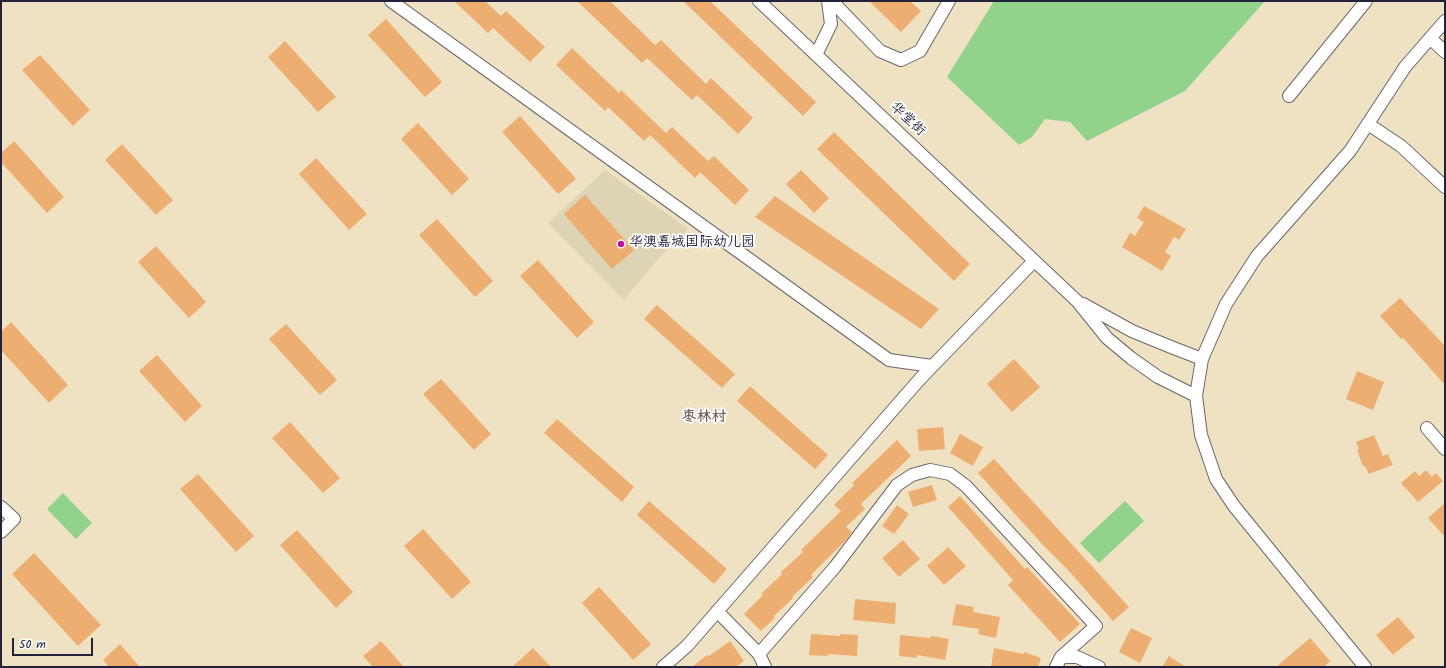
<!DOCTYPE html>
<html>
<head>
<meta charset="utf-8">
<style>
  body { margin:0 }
  #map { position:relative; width:1446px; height:668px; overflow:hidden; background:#efe2c3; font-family:Kalam,sans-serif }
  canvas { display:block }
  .frame { position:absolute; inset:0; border:2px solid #22223b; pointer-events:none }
  .scale { position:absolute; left:12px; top:638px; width:81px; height:18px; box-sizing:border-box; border:2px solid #22223b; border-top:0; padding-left:5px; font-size:12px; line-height:14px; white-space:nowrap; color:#22223b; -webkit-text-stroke:3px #fff; paint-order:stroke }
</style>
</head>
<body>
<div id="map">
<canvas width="1446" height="668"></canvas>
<div class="frame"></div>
<div class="scale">50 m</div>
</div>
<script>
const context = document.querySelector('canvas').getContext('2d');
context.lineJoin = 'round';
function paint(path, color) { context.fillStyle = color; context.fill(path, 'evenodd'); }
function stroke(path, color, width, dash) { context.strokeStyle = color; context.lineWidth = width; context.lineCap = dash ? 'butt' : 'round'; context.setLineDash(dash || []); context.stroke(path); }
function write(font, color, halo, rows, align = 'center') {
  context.font = font + ' Kalam,"LXGW WenKai TC",sans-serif'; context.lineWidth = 3.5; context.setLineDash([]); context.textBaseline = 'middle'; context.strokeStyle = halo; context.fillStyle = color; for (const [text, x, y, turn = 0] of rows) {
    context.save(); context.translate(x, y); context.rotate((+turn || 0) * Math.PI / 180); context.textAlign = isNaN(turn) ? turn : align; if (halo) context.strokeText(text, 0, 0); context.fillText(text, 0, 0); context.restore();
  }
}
paint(new Path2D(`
  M605,170l83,59 -30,30 -34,41 -76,-77z`), '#dcd4b5');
paint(new Path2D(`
  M994,1h271l-80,90 -98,50 -17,-19 -25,-3 -13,18 -13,8 -72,-68z
  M63,493l29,30 -16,16 -29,-30z
  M1125,501l19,20 -45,42 -19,-20z`), '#91d38b');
paint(new Path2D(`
  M454,1h31l16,15 5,-5 39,36 -15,15 -37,-34 -5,5z
  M577,1h33l45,44 6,-5 45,44 5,-6 42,40 -15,16 -41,-39 -5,5 -45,-42 -5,5z
  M683,1h27l106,101 -13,14z
  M869,1h41l11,10 -20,21z
  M386,19l56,63 -17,15 -57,-62z
  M285,41l51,56 -18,15 -50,-55z
  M572,48l47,45 2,-3 45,43 6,-6 36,34 6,-5 35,34 -14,15 -35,-33 -5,6 -45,-43 -6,6 -36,-34 -3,4 -49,-46z
  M40,55l50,55 -17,16 -51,-56z
  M520,116l56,63 -18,15 -56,-62z
  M418,123l51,56 -17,16 -51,-56z
  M834,132l136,132 -16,17 -137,-132z
  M14,141l50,56 -17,16 -46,-51v-9z
  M122,144l51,56 -17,15 -51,-55z
  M316,158l51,56 -18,16 -50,-56z
  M801,170l28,28 -15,15 -28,-29z
  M585,195l49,55 -22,19 -48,-55z
  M775,196l33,23 131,90 -18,20 -166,-112z
  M1144,206l42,23 -7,11 -5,-3 -9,15 6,4 -9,15 -40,-24 8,-14 5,3 9,-14 -7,-4z
  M437,219l56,62 -18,16 -56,-62z
  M156,246l50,56 -17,16 -51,-56z
  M538,260l56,62 -17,16 -57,-62z
  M1400,298l45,48v39l-42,-47 -2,1 -21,-23z
  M657,305l78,69 -13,14 -78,-69z
  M11,322l57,63 -19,18 -48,-53v-18z
  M286,324l51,56 -17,15 -51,-56z
  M157,355l45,51 -17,16 -46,-51z
  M1014,359l26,28 -28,25 -25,-28z
  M1357,371l27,11 -11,28 -27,-11z
  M441,379l50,55 -17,16 -51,-56z
  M750,386l78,69 -13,14 -78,-68z
  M557,419l77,68 -12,15 -78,-69z
  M290,422l50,56 -17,15 -51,-55z
  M943,427l2,22 -26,2 -2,-22z
  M960,434l23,13 -10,19 -23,-13z
  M1374,435l9,21 5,-2 5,11 -24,9 -4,-8h-2l-6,-16 2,-1 -3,-7z
  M897,440l14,16 -50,48 4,5 -19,18 6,5 -7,9 -34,34 2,2 -21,20 1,1 -19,18 1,2 -14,13 -17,-17 19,-19 -2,-1 21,-20 -1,-2 22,-20 -2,-2 40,-39 -7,-6 20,-20 -2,-2z
  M994,459l135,148 -16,14 -45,-51 -26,-26 -64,-71z
  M1426,470l6,7 4,-4 7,8 -25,21 -17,-19 14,-12 4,5z
  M198,474l56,62 -18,16 -56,-63z
  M932,485l5,15 -24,7 -5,-15z
  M960,496l65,73 2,-2 53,57 -20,18 -52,-57 5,-5 -65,-73z
  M649,501l78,68 -13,15 -77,-69z
  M1445,503v34l-17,-19z
  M897,505l12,9 -15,20 -12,-8z
  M423,529l48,53 -19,17 -48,-53z
  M297,530l56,62 -17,16 -56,-63z
  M903,540l17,19 -21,18 -17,-19z
  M948,547l18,19 -22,19 -17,-19z
  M34,553l67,72 -23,21 -66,-72z
  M599,587l52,57 -18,16 -51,-57z
  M855,599l41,4 -1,21 -42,-4z
  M956,604l18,3 -1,5 27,5 -4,21 -18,-4 1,-5 -27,-4z
  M1398,617l17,20 -22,18 -17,-20z
  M1131,628l21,10 -12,25 -21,-11z
  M811,634l29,2v-2l18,1 -1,21 -29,-2 -1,2 -18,-1z
  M900,635l30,3 1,-2 18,3 -4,21 -28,-5v3l-18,-2z
  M1310,638l20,23 -6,6h-48z
  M381,641l23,26h-31l-10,-11z
  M730,641l14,20 -8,6h-44l15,-12 2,1z
  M120,644l20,23h-31l-6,-7z
  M533,648l18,19h-39z
  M994,648l30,6v-2l17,6 -3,9h-47z
  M1169,656l17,11h-24z`), '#edae71');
const minor = new Path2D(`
  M391,1l498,359 43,6
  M759,1l319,301 29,36 24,20 27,19 38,19
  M832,1l48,50 21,9 19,-9 29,-50
  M1430,38l15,14
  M816,55l15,-31 -3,-23
  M1289,96l77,-95
  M1368,124l33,22 44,41
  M1083,304l49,27 39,16 31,12
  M1427,428l18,21
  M1,507l13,12 -13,13
  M717,611l42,43 6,13
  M759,654l76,-87 62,-82 15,-10 18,-5 20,4 16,12 130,140 -35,31 -5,10
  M1061,657h16l22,10
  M663,667l24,-21 232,-266 115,-119
  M1365,667l-131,-161 -18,-27 -15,-44 -5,-39 6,-37 24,-55 31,-48 93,-105 55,-84 40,-46`);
stroke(minor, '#6a656b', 14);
stroke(minor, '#fff', 12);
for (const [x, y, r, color] of [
  [621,244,4,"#b5179e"]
]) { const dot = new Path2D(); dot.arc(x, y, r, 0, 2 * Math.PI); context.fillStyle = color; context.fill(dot); stroke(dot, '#fff', 1.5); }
write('14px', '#22223b', '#fff', [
  ["华堂街",907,120,43]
]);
write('14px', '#22223b', '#fff', [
  ["华澳嘉城国际幼儿园",629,244]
], 'left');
write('bold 15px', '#69534e', '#fff', [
  ["枣林村",704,418]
]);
</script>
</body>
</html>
